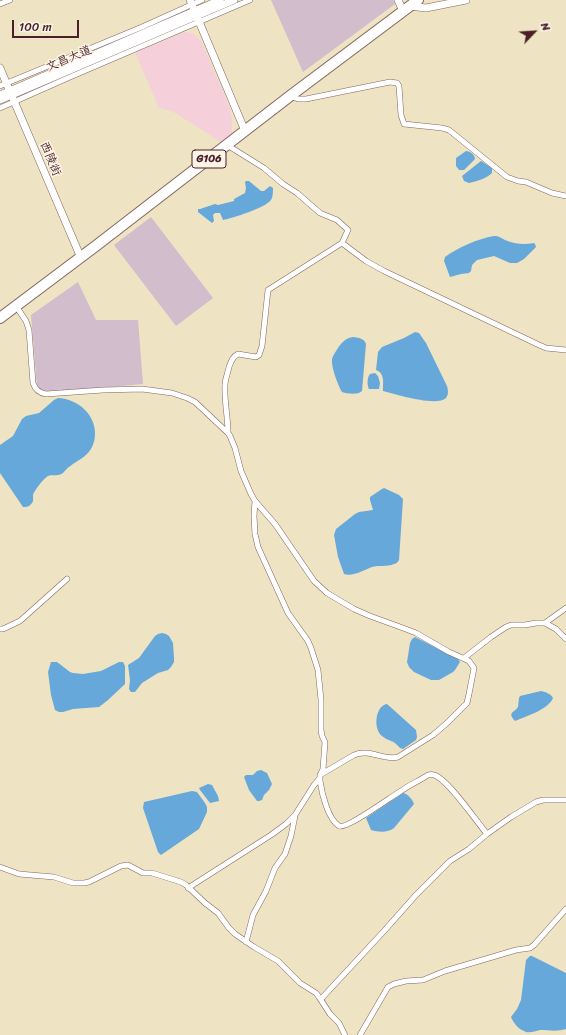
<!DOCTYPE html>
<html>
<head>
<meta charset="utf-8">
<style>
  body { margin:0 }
  #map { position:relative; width:566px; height:1035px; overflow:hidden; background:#eee3c2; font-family:Sriracha,sans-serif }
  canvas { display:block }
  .north { position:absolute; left:514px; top:12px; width:40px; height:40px; -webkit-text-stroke:3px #fcf5e5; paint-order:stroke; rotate:65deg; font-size:11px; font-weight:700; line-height:16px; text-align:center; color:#4a1f2b }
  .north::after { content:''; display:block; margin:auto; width:14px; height:18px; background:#4a1f2b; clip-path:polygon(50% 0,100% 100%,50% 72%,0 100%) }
  .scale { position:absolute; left:12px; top:20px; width:67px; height:18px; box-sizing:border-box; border:2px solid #4a1f2b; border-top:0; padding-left:5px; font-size:12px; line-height:14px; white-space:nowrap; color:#4a1f2b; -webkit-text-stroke:3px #fcf5e5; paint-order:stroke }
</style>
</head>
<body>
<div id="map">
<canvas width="566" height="1035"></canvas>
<div class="north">N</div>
<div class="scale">100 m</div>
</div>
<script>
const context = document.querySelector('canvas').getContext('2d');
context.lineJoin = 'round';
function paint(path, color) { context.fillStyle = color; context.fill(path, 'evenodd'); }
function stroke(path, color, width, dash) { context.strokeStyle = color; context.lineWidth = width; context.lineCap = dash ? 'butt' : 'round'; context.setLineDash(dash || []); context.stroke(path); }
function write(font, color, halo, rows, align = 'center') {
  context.font = font + ' Sriracha,"LXGW WenKai TC",sans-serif'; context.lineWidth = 3; context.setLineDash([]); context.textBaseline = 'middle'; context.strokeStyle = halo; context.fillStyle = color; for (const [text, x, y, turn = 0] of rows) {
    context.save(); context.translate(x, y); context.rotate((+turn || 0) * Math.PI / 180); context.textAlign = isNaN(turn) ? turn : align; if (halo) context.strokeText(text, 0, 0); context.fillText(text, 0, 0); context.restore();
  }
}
paint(new Path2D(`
  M185,32l9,2 7,7 29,67 2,11v19l-8,6 -52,-33 -13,-3 -24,-56z`), '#f5cfd9');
paint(new Path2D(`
  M271,0h122l2,4 -92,68z
  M151,217l62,81 -37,28 -62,-81z
  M78,282l18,38h42l5,64 -99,9 -7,-6 -6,-72z`), '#d1bdcb');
paint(new Path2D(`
  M466,151c4,0 9,4 9,8l-11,11h-5l-3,-4v-8z
  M481,161l11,7v5c-6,6 -15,8 -23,10l-5,-2 -2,-5z
  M246,181h3l12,10h3l6,-5 3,2c0,3 0,9 -2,12 -6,8 -38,18 -48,20l-3,-7h-5l-2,2 1,6 -2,2 -14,-11v-3h2l15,-5 3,1 16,-4v-2l11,-6 1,-5 -1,-6z
  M494,236c5,0 7,2 11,4 9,4 19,5 29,3l1,1 1,3 -12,12 -7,4h-7l-16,-7 -17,4 -5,5 -1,6 -2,2 -8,1 -11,3 -6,-16 1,-4c14,-10 32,-18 49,-21z
  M415,332l4,1 7,10 21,43c1,4 2,8 -1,12 -10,9 -51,-4 -63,-7 0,-8 2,-18 -7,-21l2,-18 4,-5 22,-9z
  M353,337c6,1 11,1 13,7l-4,47c-4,4 -14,3 -20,1 -4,-7 -11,-25 -10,-33 1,-4 4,-8 6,-11 4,-6 8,-10 15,-11z
  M375,373l3,3 2,7 -1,6h-10c-2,-3 -2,-12 1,-15z
  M58,398c9,0 21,5 27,12 12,12 14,32 2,44 -5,5 -12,8 -18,13 -2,1 -4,4 -6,6 -6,4 -12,1 -15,3 -4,2 -14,15 -15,19 0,4 1,7 -2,9 -2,3 -5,3 -8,3l-23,-34v-28l13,-9 9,-17 4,-3 13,-3 15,-13z
  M384,488l15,7 4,4 -4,61c-2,3 -2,3 -5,4 -7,3 -15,1 -22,3 -8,3 -19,10 -28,7l-6,-17 -4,-22 2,-6 19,-15 4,-2 14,-2 -3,-10v-3l12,-8z
  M162,633l4,1 3,2 4,7 1,15v4l-3,5 -3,3 -10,3 -16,10 -7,9h-4l-2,-3 1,-9 -2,-15 11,-7 16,-22 3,-2z
  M415,637l43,22 2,3 -5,8 -2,2 -14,8h-8l-17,-8 -5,-5 -2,-5 3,-19 2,-4z
  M51,662h6l13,10 3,1 10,1 18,-3 18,-9h4l2,4v18l-17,16 -9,7 -26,2 -10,3h-4l-4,-2 -4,-15 -3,-23z
  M541,691c5,1 10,3 12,7 -4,11 -28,19 -38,23 -8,-9 -1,-8 3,-14l1,-9 1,-2z
  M387,704l29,26 1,7 -1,3 -13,9 -3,-1c-7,-9 -11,-6 -18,-12 -9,-7 -7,-30 5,-32z
  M261,770l6,3 5,11 -3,6 -5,5 -2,5 -3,1h-2l-8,-11 -5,-13 2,-2h7l4,-4z
  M208,784l4,1 6,11 1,5 -9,2 -10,-13 -1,-2z
  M192,791l5,1 8,11 2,4v5l-8,17 -38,26 -3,-3 -15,-44 1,-6z
  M403,793c5,1 10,7 11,11l-20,24c-6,5 -16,4 -23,2l-5,-12 34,-23z
  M530,956h2l34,17v56c-9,3 -17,1 -26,1 -5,1 -12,4 -16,1 -6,-2 -11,-9 -13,-14l6,-8 4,-9 5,-40z`), '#67a8da');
const street = new Path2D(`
  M0,4l10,-4
  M0,86l142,-59 60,-27
  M290,96l8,3h8l84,-17 7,1 2,3 2,29 3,9 38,4 7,2 58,47 11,4 8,1 26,11 14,3
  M0,108l70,-31 180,-77
  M227,145l37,23 19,16 14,9 23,20 17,7 11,10 -6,13 -74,47 -6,56 -3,9 -3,2 -18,-3c-6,3 -7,8 -9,13 -1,6 -4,12 -4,18 -1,15 3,32 3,48
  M342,243l24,18 18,10 153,73 9,4 20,2
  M16,306l10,15 3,9 4,53c2,6 6,10 13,11l57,-4 39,-1 30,4 15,5 8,4 33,31 2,3 5,12 6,23 10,23 4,7 20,23 39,57 13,12 27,16 16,7 33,12 13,5 33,19 20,9 5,7 -5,26 -2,9 -20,20 -14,12 -35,22c-14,4 -29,-9 -44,-2l-34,20
  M255,501l-1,15 1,18 3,13 30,66 20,28 3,7 7,22 3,30v30l1,6 3,6 -2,27 -3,6v6c2,13 8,38 19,45 7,4 53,-30 62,-35 8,-6 18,-10 27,-16 2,0 3,-1 6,0 13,3 43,47 53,59
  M545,623l21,-15
  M0,629h3l17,-8 47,-42
  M464,658l27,-21 15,-10 5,-2h14l11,-2h9l11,6 10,10
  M0,867l19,7 35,3 19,6h11l5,-1 32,-16 7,-1 15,8h9l29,9 5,3 19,18 13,10 11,15 6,6 19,13 24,14 22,22 16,10 3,4 11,17 9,9 6,12
  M188,888l83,-53 15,-11 9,-9 19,-30 6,-7
  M246,942l7,-27 13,-24 9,-23 10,-14 6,-18 4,-20
  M321,999l63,-68 32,-36 34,-34 19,-12 18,-15 24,-17 25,-15 7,-2h23
  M360,1035l28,-48 6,-3 12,-3 17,-1 22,-9 71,-21 14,-2 4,-3 32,-36`);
const secondary = new Path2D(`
  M190,0l55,131
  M398,0l5,11
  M410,6l16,2 40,-8
  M0,68l81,190
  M0,95l220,-95
  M0,100l234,-100`);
const highway = new Path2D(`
  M0,318l97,-73 193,-149 128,-96`);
stroke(street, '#836460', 6);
stroke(secondary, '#836460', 8);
stroke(highway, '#836460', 12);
stroke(street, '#fff', 5);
stroke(secondary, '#fff', 7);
stroke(highway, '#fff', 10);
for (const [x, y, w] of [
  [209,159,34]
]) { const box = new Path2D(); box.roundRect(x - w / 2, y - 9, w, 18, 3); context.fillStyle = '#fcf5e5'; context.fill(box); stroke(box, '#4a1f2b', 1); }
write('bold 11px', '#4a1f2b', null, [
  ["G106",209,159]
]);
write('12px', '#4a1f2b', '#fcf5e5', [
  ["文昌大道",69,59,-23],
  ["西陵街",50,159,67]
]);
</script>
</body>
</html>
